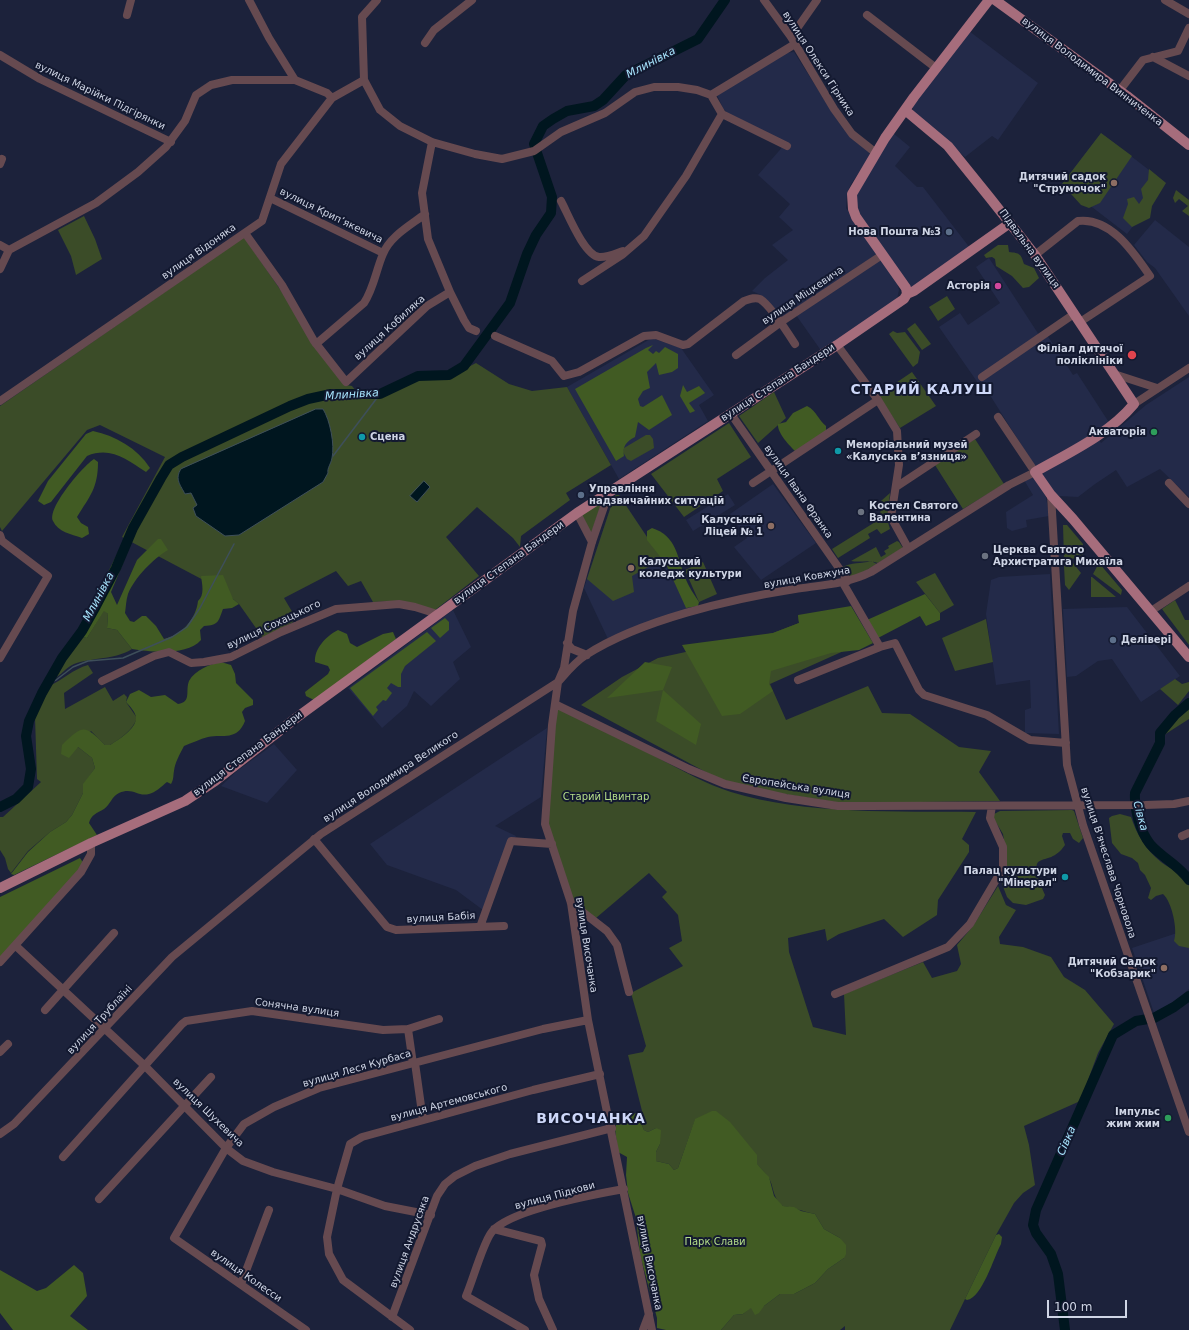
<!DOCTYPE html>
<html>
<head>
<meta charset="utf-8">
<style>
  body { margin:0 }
  #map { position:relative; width:1189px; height:1330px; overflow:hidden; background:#1c223b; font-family:"DejaVu Sans",sans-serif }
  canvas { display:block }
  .scale { position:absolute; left:1047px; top:1300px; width:80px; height:18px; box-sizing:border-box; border:2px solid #cfd5e5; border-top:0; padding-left:5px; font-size:12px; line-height:14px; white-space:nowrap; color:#cfd5e5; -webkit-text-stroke:3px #131930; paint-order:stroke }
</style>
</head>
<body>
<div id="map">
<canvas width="1189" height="1330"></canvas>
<div class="scale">100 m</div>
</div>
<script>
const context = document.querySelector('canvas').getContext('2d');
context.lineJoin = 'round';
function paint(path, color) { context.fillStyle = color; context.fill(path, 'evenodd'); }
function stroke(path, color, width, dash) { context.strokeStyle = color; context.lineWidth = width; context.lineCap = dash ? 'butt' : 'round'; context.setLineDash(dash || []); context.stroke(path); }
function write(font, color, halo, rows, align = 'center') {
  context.font = font + ' "DejaVu Sans",sans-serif'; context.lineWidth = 4; context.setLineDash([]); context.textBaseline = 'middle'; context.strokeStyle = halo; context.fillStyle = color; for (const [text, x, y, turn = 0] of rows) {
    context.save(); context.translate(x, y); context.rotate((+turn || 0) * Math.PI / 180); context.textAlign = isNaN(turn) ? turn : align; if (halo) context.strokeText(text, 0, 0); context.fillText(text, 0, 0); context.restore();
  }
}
paint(new Path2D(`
  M969,31l69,52 -40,57 -6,-4 -27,21 -52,-45v-7z
  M794,52l46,72 32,30 -21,30 -4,9 -1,15 31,46 -96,64 -22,-24 -7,-3 13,-13 23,-18 -16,-15 21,-15 -14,-13 11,-13 -32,-29 27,-31 -57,-30 -5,-6 -6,-13 68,-42z
  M893,133l17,14 -15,19 22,21h6l47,61 -58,42 -52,-72 -5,-23z
  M1101,133l65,50 -39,51 -65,-50z
  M1155,220l34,27v69l-34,-48 -8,-6 -13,-17z
  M880,258l17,25 2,7 -2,9 -75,53 -26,-37z
  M989,258l52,80 6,-3 26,40 4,-2 33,51 -73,42 -3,-1 -53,-84 -3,2 -39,-56 21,-14 8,12 32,-22 -24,-36z
  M652,338l29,10 33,47 -15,10 9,16 -89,58 -52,-92z
  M1189,377v120l-29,-28 -33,18 -11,-17 -21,14 -17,13 -19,-1 -8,-7 -9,-15 1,-2 56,-32 2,3 45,-38z
  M1033,476l13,21 3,19 -23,4 1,7 -15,4 -5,-3 -1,-16 27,-17 -9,-15z
  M773,484l43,59 -55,37 -27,-33 13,-9 -17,-24z
  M728,494l7,11 -42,26 -7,-11z
  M616,495h3l36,54 11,8 25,52 -83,30 -24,-51 30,-91z
  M1050,574l9,160 -34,-1v-23l6,-2 -1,-28 -34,5 -10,-71 5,-34 8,-3z
  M1127,607l53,69 -39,26 -29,-43 -14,2 -22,15 -9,1 -4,-68z
  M453,610l18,37 -18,15 7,17 -29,27 -17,-15 -7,15 -25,22 -34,-40z
  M547,728l-6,69 -46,29 21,10 -29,77 -31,-23 -69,-25 -17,-21z
  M274,744l23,26 -30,33 -46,-17 16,-15z
  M1189,929v60l-15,13 -20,11 -22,-65z`), '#232a49');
paint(new Path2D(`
  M1101,133l31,23 -32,47 -11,5 -8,-3 -19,-21z
  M1149,169l17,14 -14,23 -2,12 -18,9 -9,-9 5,-14 -1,-5 7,-2 5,7 4,-6 -2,-9 7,-9z
  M1176,190l13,10v16l-7,-5 6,-5 -9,-7 -4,4 -2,-5z
  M84,216l11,23 7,20 -26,16 -5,-19 -13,-26z
  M244,237l102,148 6,1 4,5 31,3 31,-15 29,-1 29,-15 33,21 23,7 35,-4 44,78 -45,28 4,7 -49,36 -1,11 -7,-9 -36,-31 -31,30 33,39 -44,34c-21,-7 -40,-10 -62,-8l-12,-21 -13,5 -12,-15 -52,27 13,22 -34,18 -24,-34 -6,-5 -24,-16 -87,-46 43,-80 -65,-32 -13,5 -85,101 -2,-4v-121z
  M998,245h10l1,7c11,1 12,2 15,12l10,4 5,10 -10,9 -6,1 -11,-12 -16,-10 -1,-7 -3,-2 -6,1 -2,-3z
  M947,296l8,13 -17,12 -9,-14z
  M915,323l16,21 -9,6 -15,-21z
  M893,331l4,2 8,-1 15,20 -2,11 -5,4 -24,-33z
  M912,372l24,34 -36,22 -22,-33z
  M774,392l12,26 -28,25 -19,-27z
  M729,423l22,34 -34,22 6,12 -39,26 -33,-43z
  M646,435h4l3,4 1,9 -23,13 -4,-2 -4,-7 1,-4z
  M975,439l29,45 -41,25 -28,-44z
  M890,493l-3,26 3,10 -9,5 -4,-5 -9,5 2,4 -32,20 -6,-9 48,-30 1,-18z
  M616,495h3l36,54 11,8 -34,19 2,16 -21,9 -26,-22 27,-82z
  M599,504l2,1 -10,29 -9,-19z
  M1063,525h4l16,19v14l-19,1z
  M897,541l2,1 4,6 -25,15c-9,-4 -17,0 -27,-2l25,-14 5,10 5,-3 -2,-3 5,-3 -1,-2z
  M871,561l6,3 -24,14 -4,-3 -6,-8c8,-5 18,-3 28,-6z
  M703,562l14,32 -18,8 -14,-32z
  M1073,563l8,10 -12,17 -4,-5 -1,-19 1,-2z
  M1099,563l23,27 -1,5 -28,-21z
  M935,573l19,32 -14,8 -24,-31z
  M1091,577h1l24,20h-25z
  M1175,600l10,20h4v25l-27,-36z
  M104,610l4,4 -1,14 10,2 15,19c-17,11 -39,8 -58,15 -8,3 -13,12 -21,15l11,-20 18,-22 5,1z
  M798,615l68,26 -96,43 16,36 82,-34 14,27 28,1 49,33 32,4 -12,21 21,29 -159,2 -70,-11 -36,-8 -20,-7 -134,-72 41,-28 36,-19 115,-25 26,-10z
  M986,619l7,43 -38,9 -13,-33z
  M88,665l5,8 -29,20 1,16 40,-22 8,14 11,-7 3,3 -1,5 11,16c-4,12 -17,21 -27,27h-5l-14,-14 -22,27 9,-11 14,11 3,10 -11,16 -1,9 -11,22 -6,7 -16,10 -22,19 -17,22 -3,-4 -3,-11 -5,-8v-33h3l38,-35 -4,-3 -2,-62 14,-31c14,-6 24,-17 39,-21z
  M1175,679l7,5 7,-2v9l-11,14 -18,-16z
  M555,704c35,18 70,36 105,55 23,12 46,25 71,33 74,23 168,19 245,20l-14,27 7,6v7l-31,48 -1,15 -34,22 -19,-18 -45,15 -12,7 -2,-12 -37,9 1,14 24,75 33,8 -2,-41 79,-32 9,16 25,-7 4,-7 -4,-19 16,-19 25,-40 8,19 10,5 -17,27 1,7 23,3 28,10 13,20 21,13 29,34 -16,29 -10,27 -3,15 -7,7 -54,24 5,19 6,40 -12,8 -9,10 -18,32 -46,95h-105v-4l-5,4h-119l13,-15 9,-1 8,-7 13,-1 16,-12h14l21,-11 13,-14 16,-11 -4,-20 -16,-9 -9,-15c-12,-2 -21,-7 -32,-8 -12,-10 -8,-19 -15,-29 -10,-17 -55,-45 -73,-57l-17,48 -4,2 -5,-6 -13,-3v-9l4,-8 -4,-16 -8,4 -4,-2 -4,-9 2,-10 -14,-56 15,-3 3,-6 -15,-53 52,-27 -14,-18 13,-7 -4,-26 -16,-18 5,-5 -18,-19 -53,45 -25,-15 -26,-79z
  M1189,706v13l-25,16 2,-5z
  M1072,810l2,1 9,27 -4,5 -6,-4 -3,-6h-7l-1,3 3,9c-18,27 -41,-2 -20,50l-2,4 -17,6 -13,-2 -6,-6 -5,-13 4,-32 -3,-18 -9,-15v-5l6,-3z
  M1120,814l11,3c6,18 15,33 30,45 10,8 23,11 28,24 0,8 0,51 0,62l-10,-2 -5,-5c4,-11 -2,-39 -11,-47l-7,2 -5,4 -3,-2 3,-10 -6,-13 -5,-5 -2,-7 -6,-5 -11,-4 -9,-11 -3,-25 3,-2z`), '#3b4c28');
paint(new Path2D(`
  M653,345l-5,5 5,4 3,-3 3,2 6,-6 13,7v14l-6,4 -13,3 -3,-12 -9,9 3,16 -7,3 -5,8 2,7 3,1 19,-12 10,20 -23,15 -11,-8 -3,15c-8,4 -13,9 -11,19l-8,5 -41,-72 71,-41z
  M683,385l4,7 12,-6 6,7 -16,10 6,8 -5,2 -10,-17z
  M807,406c10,5 11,14 19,20v5l-30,21c-6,-6 -19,-19 -18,-28l8,-2 7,-9z
  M93,431c23,5 44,17 57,37l-4,4c-19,-12 -35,-26 -59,-16l-36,46 -7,3 -6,-4 10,-20 38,-47z
  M94,459l4,3c0,26 -8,34 -21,55l4,6 7,4 1,7 -7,4c-11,-4 -24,-6 -29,-17 -6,-13 30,-55 41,-62z
  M652,528c25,8 25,29 33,49 3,9 9,17 14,25l-1,4 -12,2 -20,-44 -19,-24v-9z
  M158,539h3l7,11c-15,9 -33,27 -40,44 -2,6 -2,13 -3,19l5,8 4,1 8,-6h4l10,10 8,13c18,-4 32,-20 34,-38 7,-6 4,-17 3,-25l22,-1 10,24 6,5 -7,4 -9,1c-5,13 -4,16 -19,17l-4,4 1,10c-14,16 -50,12 -69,9l-15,-19 -10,-2 1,-14 -4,-3 -17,27 -5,-1 -2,-8 38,-77 6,4v5l-13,31 6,13 20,-45z
  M925,594l15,19v7l-14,6 -6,-10 -42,22 -11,-18z
  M851,606l22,37 -14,7 -28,3 -60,18 -2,13 4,7 -33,23 -18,2 -40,-71 91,-12 26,-10 -1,-8z
  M445,618l4,4v8l-9,8 -9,-10z
  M338,630l9,4 3,9 7,4 26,-13 10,-2 3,7 -82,61 -8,-4 -1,-4 23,-18 2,-4 -2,-4 -13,-4c-1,-13 11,-26 23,-32z
  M427,632l9,9 -31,25 -4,8v13h-3l-7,-4 -4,5 5,5 -6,8 -3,-1 -7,7 2,3 -5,6 -23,-28z
  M221,662l10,3 4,9 1,9 17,17v5l-8,3 -3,4 3,9c-8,20 -21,13 -37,16 -8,2 -16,6 -24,9 -4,8 -9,16 -10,25 -1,5 0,8 -3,13l-4,-2c-5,4 -12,11 -18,12 -12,3 -16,-7 -30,-1 -7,3 -9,12 -15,16 -7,4 -13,6 -15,14l8,12 -83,40 -3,-1 17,-22 22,-20 16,-10 6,-7 11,-22v-9l12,-16 -3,-10 -14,-11 -9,11 -8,-4 1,-9c21,-20 22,-21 43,0h5c8,-5 26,-16 26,-27 0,-5 -6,-12 -10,-16l4,-8 9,-4 12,7 14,-2 13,9c14,-2 7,-13 11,-23 6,-11 21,-17 32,-19z
  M645,662l27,5 -9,23 38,34 -5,21 -40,-24 7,-31 -56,8z
  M80,858l4,6 -84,96v-63z
  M642,1111l-2,10 4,9 4,2 8,-4 5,2 -1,14 -4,8v9l13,3 5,6 4,-2 17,-49 17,-8h4l14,11 27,33v9l12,13 5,19 9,10 11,1 7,4 14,3 9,15 16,9 6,7v9l-2,4 -16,11 -13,14 -21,11h-14l-16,12 -5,7 -4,2 -4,-7 -8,6 -9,1 -13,15h-55l-9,-2v-10l-17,-63 -4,-37 -8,-25 -2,-18 1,-18 -9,-5 -3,-23 2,-9 13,-3 3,-3z
  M999,1234l3,3 -1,7c-7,13 -19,54 -34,56l-2,-1 31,-64z
  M74,1265l9,8 4,23 -17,20 18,14h-75l-13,-17v-43l37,21 9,-3z`), '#415b23');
const water = new Path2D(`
  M316,409h7c7,11 12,36 9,49 -1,6 -5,10 -4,15l-5,9 -84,53 -14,1 -29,-20 -3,-8 4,-3 -6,-12 -6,1c-4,-8 -11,-15 -4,-25z
  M424,481l6,6 -13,15 -7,-6z`);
paint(water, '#00161f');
stroke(water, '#3e4f5a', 1);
stroke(new Path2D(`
  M333,456l47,-62
  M47,683l9,-3 17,-13 15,-6 35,-3 49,-21 15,-10 13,-19 34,-64`), '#3e4f5a', 1.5);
stroke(new Path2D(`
  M1189,703l-14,12 -15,18v10l-25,50c-1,16 5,38 15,51 12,14 29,21 39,36
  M0,807l16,-8 12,-12 3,-18 -5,-33 3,-15 13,-28 20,-35 20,-27 14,-25 20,-38 17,-40 28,-50 8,-13 13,-8 108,-51 18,-7 23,-5h49l38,-18 31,-1 15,-9 46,-63 17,-49 9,-19 15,-22 1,-16 -18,-53 9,-18 10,-7 14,-8 27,-5 9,-6 23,-25 72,-36 27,-39
  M1065,1330l-7,-56 -7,-20 -15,-21 -3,-8 3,-15 77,-175 23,-14 18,-3 20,-11 15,-11`), '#00161f', 10);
stroke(new Path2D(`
  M249,0l20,38 26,42
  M377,0l-15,17 2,63 16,30 20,16 32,16 43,12 27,5 32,-8 27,-19 44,-19 30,-21 19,-5h24l19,3 14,5 84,-51
  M764,0l27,37 43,72 18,25 24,19
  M1165,0l24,14
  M127,15l4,-15
  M867,15l69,53
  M791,37l26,-37
  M425,43l9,-13 38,-30
  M0,55l40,24 131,63
  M1153,57l36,19
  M1120,90l23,-30 35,-9 11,-23
  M711,95l11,19 65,32
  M432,142l-10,51 6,46 22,53 14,28 5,8 7,3
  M0,164l2,-5
  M270,198l113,55
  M561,201c7,13 23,54 38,56 7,1 18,-4 24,-6
  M245,233l37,52 32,56 32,41 81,-76 23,-14
  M0,245l9,5
  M1035,255l43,-34c33,-4 56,32 72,55l-70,46
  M0,269l9,-19 87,-47 42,-31 28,-25 19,-26 11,-26 15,-10 21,-5h63l32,13 5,5
  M582,281l40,-26 22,-19 42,-60 36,-62
  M495,336l57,25 12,15 15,-4 65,-36 12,-1 27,10 5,-1 56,-43c6,-2 10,-4 16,-2 10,6 28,34 35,45
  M316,344l48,-41c10,-15 12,-33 19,-49 7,-18 28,-29 42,-40
  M837,345l41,55 19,31 2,34 -8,52 17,31
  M736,355l45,-33 101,-67
  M1114,374l43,14
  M982,377l92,-63
  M0,401l262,-180 19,-57 51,-66 32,-18
  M1134,404l55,-36
  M731,414l117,167
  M753,483l125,-83
  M1169,483l20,21
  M896,487l80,-53
  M609,492l-17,50 -19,69 -9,57 -6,14 -6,43 -7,99 26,79 17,117 64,310
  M1051,495l16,270 16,60 106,307
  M577,513l15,29
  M0,535l2,6 46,35 -48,82
  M843,583l37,64
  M1151,611l38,-25
  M567,643l5,6 15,6
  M798,680l82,-33 15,-4 24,47 5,5 63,20 43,25 36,3
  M102,681l52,-25 15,-4 22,11 13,-1 27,-5 50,-25 55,-23 63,-5 16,3 19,6 2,3
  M555,704l134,65 36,15 61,14 52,8h28l279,-1 29,-1 15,-3
  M1182,836l7,-3
  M314,839l73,88 9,3 108,-4
  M571,903l36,28 10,14 12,47
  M480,927l31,-86 41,3
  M16,946l129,120 81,82 17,13 30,11 64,17 48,17 46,9
  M0,962l81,-90 10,-18v-11
  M835,994l113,-47 22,-23 33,-56v-21l-13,-29 2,-12
  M45,1010l69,-77
  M408,1029l5,35
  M0,1052l8,-8
  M415,1063l8,57
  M0,1134l14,-10 158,-167 149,-123 237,-152c9,-10 17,-20 28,-27 54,-35 145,-56 209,-66 27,-4 52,-5 76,-17l138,-87 26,-13 -37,-55
  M63,1157l119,-133 4,-3 66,-10 131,19 25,-1 31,-10
  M99,1199l112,-122
  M494,1229l47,12 1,4 -8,30 5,24 14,31
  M241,1284l28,-74
  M392,1317l45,-121 8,-12 10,-8 20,-10 35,-12 102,-26
  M306,1330l-132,-92 52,-90 18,-24 30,-17 45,-19 224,-59 45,-9
  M410,1330l-67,-50 -14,-26 -2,-17 10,-48 13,-45 12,-7 171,-47 67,-16
  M525,1330l-59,-34c7,-16 16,-50 25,-63 16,-23 105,-39 133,-44
  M643,1330l6,-16`), '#664a50', 8);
stroke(new Path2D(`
  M995,0l132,96 62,49
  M905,110l43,36 42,52 45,57 99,149c-26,31 -64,48 -99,68l16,23 22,24 116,138
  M907,294l-1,-6 -50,-71 -3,-8 -1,-15 33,-56 29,-41 75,-97
  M0,888l91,-45 94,-42 30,-20 81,-63 281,-205 260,-168 67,-46 3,-5 7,-3 96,-68`), '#a66d7c', 10);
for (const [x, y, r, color] of [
  [1114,183,4,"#8d6e63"],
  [949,232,4,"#5c6f8a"],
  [998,286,4,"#d1479c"],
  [1132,355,5,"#e0444e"],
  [1154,432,4,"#2e9e5b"],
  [362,437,4,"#0f9aa8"],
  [838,451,4,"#0f9aa8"],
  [581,495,4,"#5c6f8a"],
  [861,512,4,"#6b7280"],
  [771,526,4,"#8d6e63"],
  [985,556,4,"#6b7280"],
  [631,568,4,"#8d6e63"],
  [1113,640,4,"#5c6f8a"],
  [1065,877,4,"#0f9aa8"],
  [1164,968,4,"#8d6e63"],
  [1168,1118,4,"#2e9e5b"]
]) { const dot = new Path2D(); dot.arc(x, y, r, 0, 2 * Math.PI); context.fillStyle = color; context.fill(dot); stroke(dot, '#131930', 1.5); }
write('10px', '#cfd5e5', '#131930', [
  ["вулиця Олекси Гірника",818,64,57],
  ["вулиця Володимира Винниченка",1092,72,37],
  ["вулиця Марійки Підгірянки",100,96,26],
  ["вулиця Крипʼякевича",331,216,26],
  ["Підвальна вулиця",1029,249,54],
  ["вулиця Відоняка",199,252,-35],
  ["вулиця Міцкевича",803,296,-34],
  ["вулиця Кобиляка",390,328,-42],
  ["вулиця Степана Бандери",778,383,-33],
  ["вулиця Івана Франка",798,492,55],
  ["вулиця Степана Бандери",509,563,-36],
  ["вулиця Ковжуна",807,578,-10],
  ["вулиця Сохацького",274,625,-25],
  ["вулиця Степана Бандери",248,754,-37],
  ["вулиця Володимира Великого",391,777,-33],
  ["Європейська вулиця",796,787,9],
  ["вулиця В'ячеслава Чорновола",1108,863,72],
  ["вулиця Бабія",441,918,-3],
  ["вулиця Височанка",586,945,81],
  ["Сонячна вулиця",297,1008,8],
  ["вулиця Трублаїні",100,1020,-47],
  ["вулиця Леся Курбаса",357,1069,-16],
  ["вулиця Артемовського",449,1103,-15],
  ["вулиця Шухевича",208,1113,44],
  ["вулиця Підкови",555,1196,-15],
  ["вулиця Андрусяка",410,1242,-70],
  ["вулиця Височанка",649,1263,79],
  ["вулиця Колесси",246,1276,35]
]);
write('bold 10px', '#cfd5e5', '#131930', [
  ["Дитячий садок",1106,177],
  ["\"Струмочок\"",1106,189],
  ["Нова Пошта №3",941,232],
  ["Асторія",990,286],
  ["Філіал дитячої",1123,349],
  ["поліклініки",1123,361],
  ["Акваторія",1146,432],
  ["Сцена",370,437,"left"],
  ["Меморіальний музей",846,445,"left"],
  ["«Калуська в’язниця»",846,457,"left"],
  ["Управління",589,489,"left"],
  ["надзвичайних ситуацій",589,501,"left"],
  ["Костел Святого",869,506,"left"],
  ["Валентина",869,518,"left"],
  ["Калуський",763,520],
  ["Ліцей № 1",763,532],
  ["Церква Святого",993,550,"left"],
  ["Архистратига Михаїла",993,562,"left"],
  ["Калуський",639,562,"left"],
  ["коледж культури",639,574,"left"],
  ["Делівері",1121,640,"left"],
  ["Палац культури",1057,871],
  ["\"Мінерал\"",1057,883],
  ["Дитячий Садок",1156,962],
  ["\"Кобзарик\"",1156,974],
  ["Імпульс",1160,1112],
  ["жим жим",1160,1124]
], 'right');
write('10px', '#b5de8a', '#131930', [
  ["Старий Цвинтар",606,797],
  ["Парк Слави",715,1242]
]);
write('italic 11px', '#a6e3fc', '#131930', [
  ["Млинівка",651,63,-28],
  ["Млинівка",352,395,-4],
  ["Млинівка",99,597,-62],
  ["Сівка",1140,816,75],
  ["Сівка",1067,1141,-66]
]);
context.letterSpacing = '1px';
write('bold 14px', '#ced8f9', '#131930', [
  ["СТАРИЙ КАЛУШ",922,390],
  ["ВИСОЧАНКА",591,1119]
]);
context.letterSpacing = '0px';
</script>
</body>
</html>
